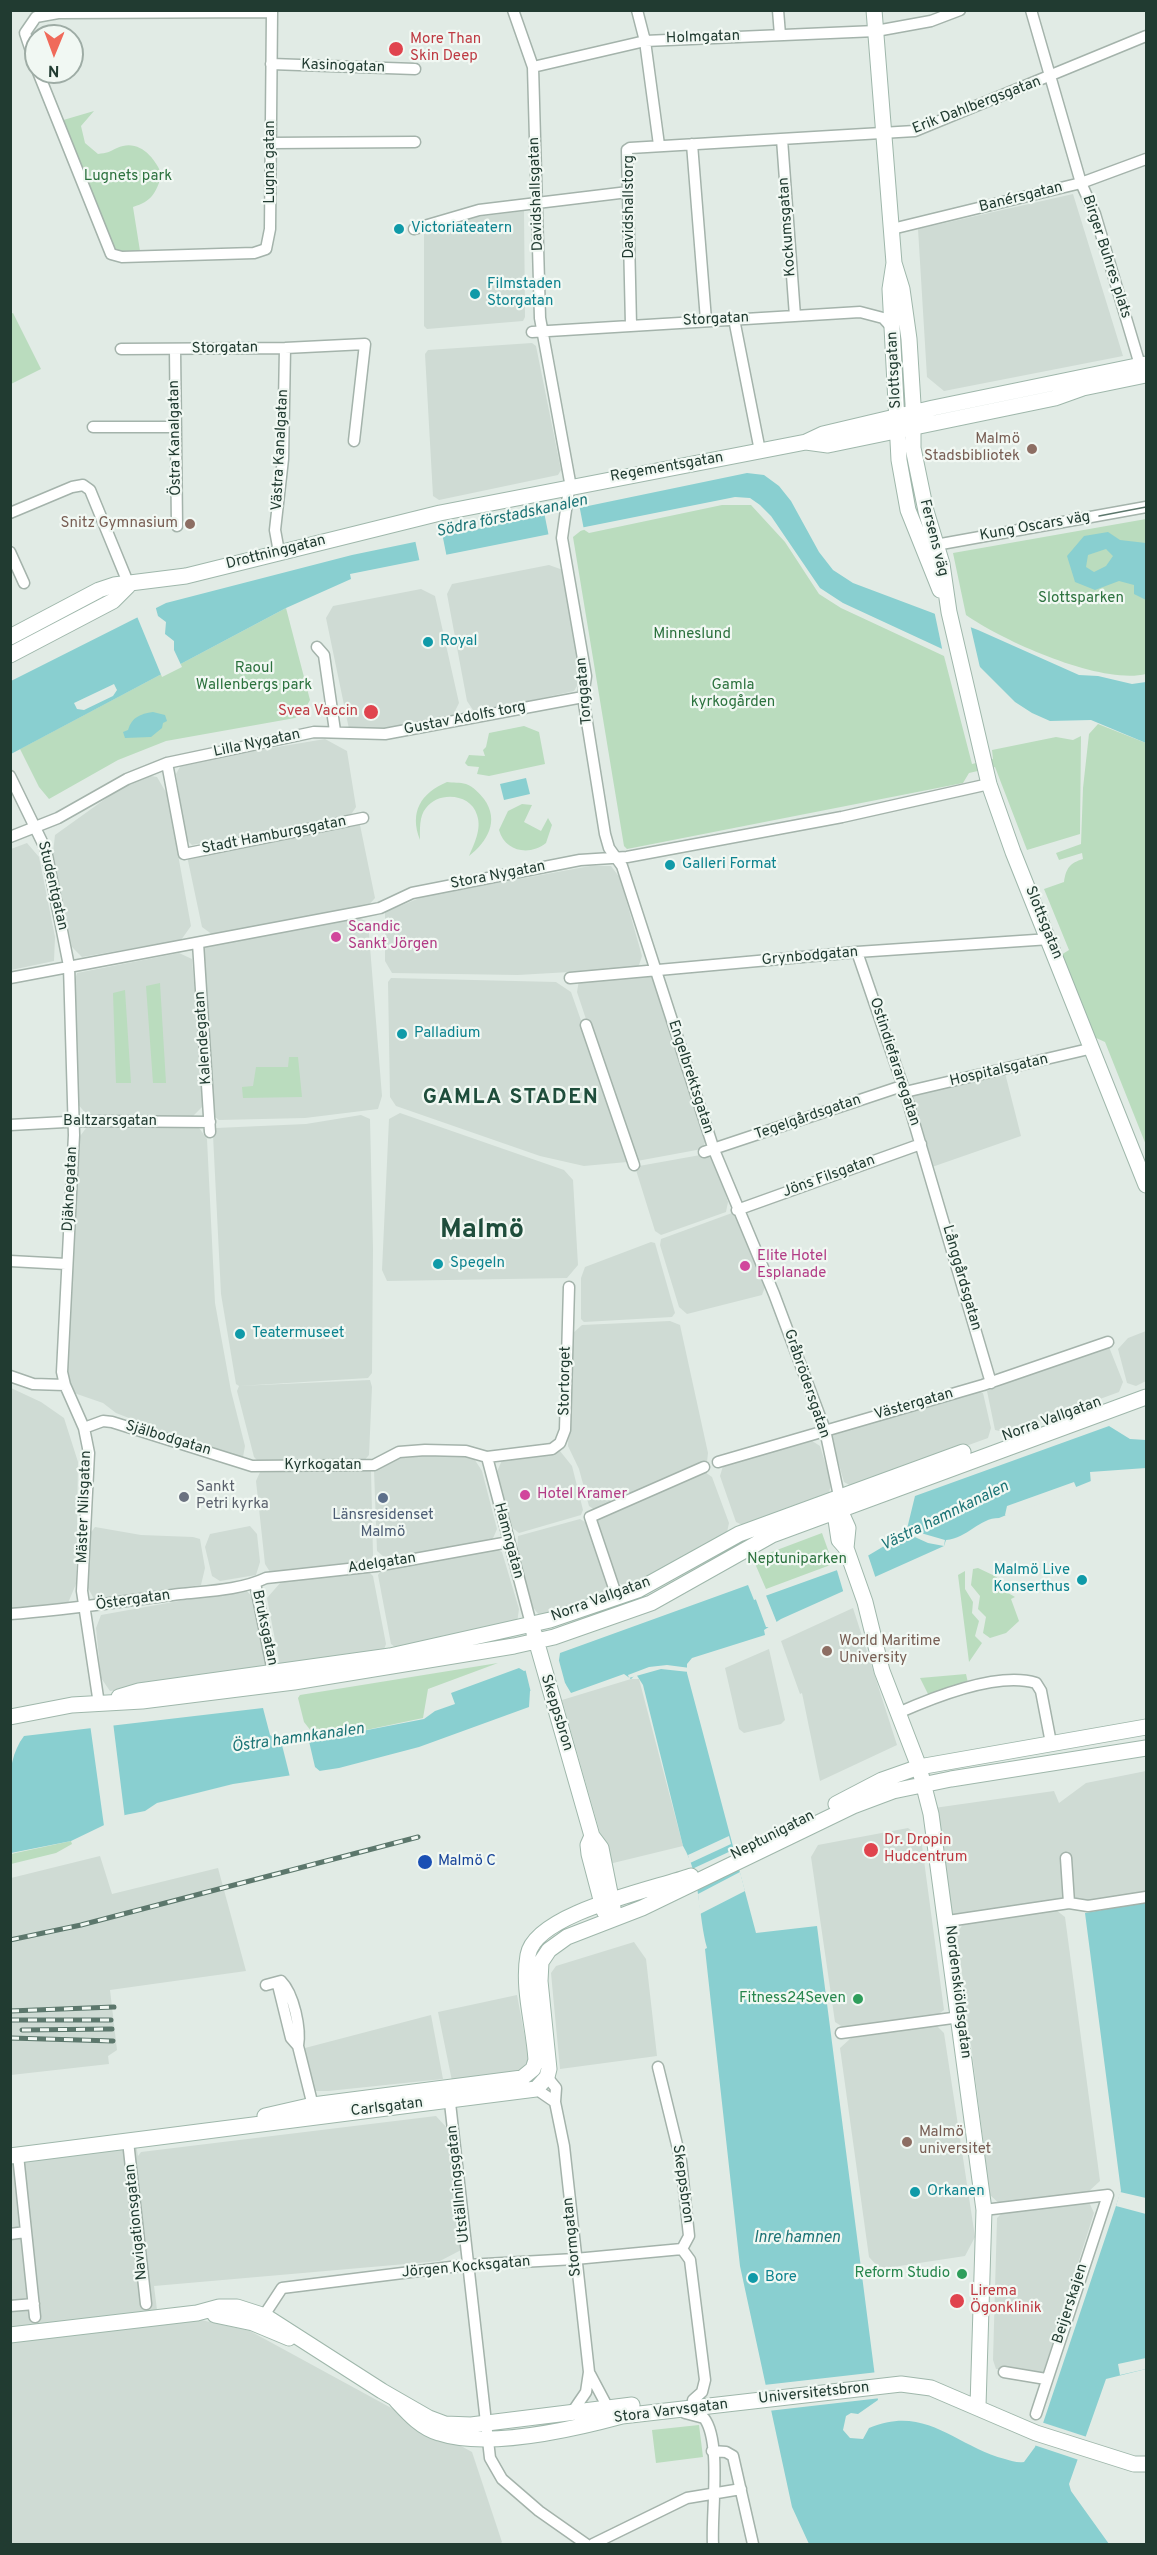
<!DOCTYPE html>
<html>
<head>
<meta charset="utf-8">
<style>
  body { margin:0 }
  #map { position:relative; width:1157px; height:2555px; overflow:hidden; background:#e1ebe5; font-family:Overpass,sans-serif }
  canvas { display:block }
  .frame { position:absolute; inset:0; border:12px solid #213b31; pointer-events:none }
  .north { position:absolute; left:24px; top:24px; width:60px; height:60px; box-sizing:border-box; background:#f1f8f3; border:2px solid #9eaca5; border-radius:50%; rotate:181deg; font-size:16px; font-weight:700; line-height:24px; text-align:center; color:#213b31 }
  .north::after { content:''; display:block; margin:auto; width:21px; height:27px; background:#f06a5a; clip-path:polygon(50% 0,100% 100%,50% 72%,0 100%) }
</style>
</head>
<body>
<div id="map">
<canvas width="1157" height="2555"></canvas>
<div class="frame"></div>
<div class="north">N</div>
</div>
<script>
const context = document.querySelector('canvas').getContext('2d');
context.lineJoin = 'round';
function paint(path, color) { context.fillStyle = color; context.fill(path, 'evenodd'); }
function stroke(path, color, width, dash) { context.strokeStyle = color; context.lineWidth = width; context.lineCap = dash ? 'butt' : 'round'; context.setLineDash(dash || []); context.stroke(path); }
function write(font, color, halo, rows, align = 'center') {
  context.font = font + ' Overpass,sans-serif'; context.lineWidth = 4.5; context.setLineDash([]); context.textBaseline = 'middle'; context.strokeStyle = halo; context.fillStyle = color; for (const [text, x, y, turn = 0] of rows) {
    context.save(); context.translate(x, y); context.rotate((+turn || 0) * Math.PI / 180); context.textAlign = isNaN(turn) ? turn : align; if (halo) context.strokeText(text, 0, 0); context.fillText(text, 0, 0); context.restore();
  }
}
paint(new Path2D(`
  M1073,194l50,162 -179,35 -17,-14 -9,-148z
  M524,211l1,106 -2,4 -96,8 -3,-3v-94l52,-15z
  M532,343l4,3 25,124 -3,5 -119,25 -6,-4 -8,-142 3,-4z
  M549,565l14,5 20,106 -9,15 -99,22 -8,-12 -20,-107 5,-10z
  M421,589l14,7 24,107 -7,14 -73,13 -30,-1 -23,-111 7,-12z
  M325,739l22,12 9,56 -6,9 -158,29 -6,-6 -10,-65 6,-11z
  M140,774l17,3 10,17 24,132 -10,14 -99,17 -10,-10 -19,-94 2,-18z
  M351,818l9,7 15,73 -8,9 -154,28 -11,-8 -15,-71z
  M27,843l12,14 16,80 -1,24 -43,9v-121z
  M590,866h21l9,12 22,78 -4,12 -120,7 -126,-2 -7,-12v-49l37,-15z
  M354,916l14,6 14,174 -4,13 -73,9 -86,2 -7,-5 -10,-163 3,-8z
  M179,953l13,6 12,146 -11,11h-105l-12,-14 -3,-116 4,-13z
  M647,974l8,4 51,162 -4,9 -65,12 -5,-3 -55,-166 2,-12z
  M391,978l165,4 15,10 57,162 -1,8 -43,4 -44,-10 -144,-50 -6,-9 -2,-115z
  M1005,1073l16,63 -89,31 -21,-72z
  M400,1113l164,57 9,10 5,85 -11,13 -180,3 -5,-11 7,-151z
  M361,1115l9,4 3,130 -1,124 -4,5 -129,8 131,-6 2,7 -3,68 -7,8 -103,-1 -5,-5 -17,-66 2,-5 -3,-2 -15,-90 -8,-159 3,-7 90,-4z
  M89,1124l108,1 10,14 8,164 16,88 14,55 -2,11 -8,2 -119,-46 -13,-10 -29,-10 -4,-4 -5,-22 13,-228z
  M706,1154l9,8 13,40 -2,10 -65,23 -6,-4 -19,-61 3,-4z
  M732,1213l4,3 29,71 -3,8 -75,19 -8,-7 -19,-62 1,-6z
  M651,1242l4,1 20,70 -3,4 -88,5 -3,-3v-41l4,-11z
  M670,1321l10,4 28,128 -1,9 -111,49 -7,-5 -10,-37 -11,-23 5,-113 9,-8z
  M1146,1331v50l-10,5 -9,-3 -9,-34 10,-11z
  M1109,1347l14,35 -4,10 -112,41 -12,-3 -8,-39 111,-43z
  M11,1388l30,14 23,16 14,44 -2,122 -8,19 -57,5z
  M974,1390l9,3 8,35 -3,10 -135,49 -9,-5 -13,-45 5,-8z
  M809,1439l11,7 11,36 -2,12 -82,33 -11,-5 -16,-46 3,-10z
  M560,1451l12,15 11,44 -2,5 -62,18 -9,-7 -15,-50 8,-18z
  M402,1455l71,2 9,14 15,58 -6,14 -107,14 -7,-6 -3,-81z
  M365,1466l6,4 2,86 -5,7 -98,9 -5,-8 -9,-83 5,-11z
  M702,1470l10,7 17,46 -3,14 -97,52 -13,-8 -20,-55 1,-10z
  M580,1519l10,6 21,59 -2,11 -70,20 -8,-10 -14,-52 1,-17z
  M250,1526l7,8 3,28 -4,13 -36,6 -8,-5 -7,-29 5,-13z
  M95,1527l46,8 52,2 7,2 5,29 -4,17 -107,14 -7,-13 2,-51z
  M492,1547l10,5 17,57 -2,14 -118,27 -8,-6 -13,-69 4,-6z
  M367,1570l6,6 13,68 -4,11 -102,11 -13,-68 14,-16z
  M245,1589l11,12 13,57 -3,12 -156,21 -9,-13 -5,-50 5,-13z
  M853,1608l44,137 -77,36 -18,-88 -2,1 -19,-53z
  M769,1649l16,71 -4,4 -37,9 -5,-4 -14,-61z
  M631,1679h8l44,167 -74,18 -47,-164z
  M1146,1771v126l-195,22 -17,-111 120,-17 5,12 27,-20z
  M908,1828l13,10 23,172 -10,8 -88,11 -11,-7 -24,-165 7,-12z
  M100,1856l12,38 106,-26 28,103 -136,19 7,60 -9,6 1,8 -98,11v-197z
  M1056,1910l9,7 35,264 -12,11 -87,13 -11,-10 -33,-261 7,-12z
  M634,1942l12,17 11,97 -97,13 -9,-96 5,-7z
  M517,1995l12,64 -11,16 -66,6 -14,-69z
  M431,2015l12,64 -115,12h-19l-4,-43z
  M937,2026l7,7 31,204 -10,19 -85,13 -11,-12 -29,-209 11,-10z
  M436,2116l11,12 14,122 -21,11 -286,25 3,24 93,21 222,121 30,90 -2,2h-489v-387l125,-13 2,12 3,-4z
  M1089,2202l5,11 -51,160 -9,2 -38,-6 -3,-9 4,-142 6,-6z`), '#cfdbd4');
paint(new Path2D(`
  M94,111l-13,15 4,17 13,11c9,-1 11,-2 19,-6 22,-10 38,10 45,27 -7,19 -10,26 -29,32l7,44h-26l-54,-130z
  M13,313l28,56 -30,15 -1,-70z
  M722,505h29l34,37 34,52 22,14 103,48 28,108 21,-5 -1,-9 64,-13 17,3 8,-4 -1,98 -53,16 -32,-83 -26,6 -6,10 -336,66 -3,-3 -51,-309 10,-8 6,4z
  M1146,519v155c-45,11 -143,-33 -180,-59l-13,-62z
  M286,608l24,92 -6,11 -9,7 -129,23 -48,19 -69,39 -10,-12 -19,-38z
  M1098,724l48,19v402l-41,-103 -11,-5 -33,-82 8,-5 -25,-61 20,-7c2,-14 6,-19 19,-23l-1,-6 -23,7 -3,-7 25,-9 2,-56 6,-54z
  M524,726l15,6 6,32 -56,12 -12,-2 2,-7 -11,-1 -3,-3 4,-8 16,1 -2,-6 3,-3 3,-14z
  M447,782c6,1 13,0 19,2 8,3 13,9 18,15 16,22 3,43 -15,57 5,-12 13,-27 8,-41 -6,-22 -39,-24 -51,-7 -7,8 -6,22 -6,32 -11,-28 1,-47 27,-58z
  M522,804l10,1 -8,17 17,9 7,-13 4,7 -6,18c-16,13 -41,9 -47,-13l9,-19z
  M160,983l6,100h-13l-7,-97z
  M125,990l6,93h-15l-3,-90z
  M289,1057h9l4,40 -59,1 -1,-11 11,-1 3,-19h32z
  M822,1533l11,31 -67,25 -13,-30z
  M978,1568l19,9 -4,7 22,13 -4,2 8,22 -13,12 -16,5 -7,-5 3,-16 -8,-8 2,-13 -9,-11 2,-16z
  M965,1571v18l8,13 -1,11 7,8 -4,15 7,7 -13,19 -11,-87z
  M498,1663l-70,26 -5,29 -76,16 -31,-5 -5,2 -7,-9 -6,-24 2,-3z
  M966,1674l2,9 -39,13 -9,-18z
  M71,1841l1,3 -16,9 -45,11v-10z
  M699,2425l4,32 -47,6 -4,-33z`), '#badcbe');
paint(new Path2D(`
  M747,473l17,2 15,11 12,15 28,51 14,18 20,13 125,47 101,45 19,1 34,8 14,-2v61l-55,-23 -41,1 -18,-8 -17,-11 -36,-36 -136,-63 -23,-15 -49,-72 -11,-11 -10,-7 -15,-1 -385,77 1,5 -65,29 -275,146v-73l155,-78 186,-48z
  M1108,532l12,8 26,3v57l-12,-6v-9l-15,-4 -24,9 -20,-8 -8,-26 17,-20zM1106,549l7,7 -7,10 -12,6 -8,-5 2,-12z
  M153,712l12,3 2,6 -4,2 -1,5 -11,9 -26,1 -2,-6 5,-2c4,-13 12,-16 25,-18z
  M526,778l4,16 -26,6 -4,-16z
  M1109,1426l21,13 16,1v34l-55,7 -92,37c-20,0 -31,20 -53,22l-2,6 -163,73 -17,11 1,5 -73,23 -5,6v9l69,260 61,-7 61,474 -20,14 -7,-1 -5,3 -3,14 7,8 13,1 6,-11c57,-24 86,18 136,31 7,2 12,4 19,3l11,-15 86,-256 -36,-278 61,-11v467l-40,10 -37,105 2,7 38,53h-300l-17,-37 -52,-241 -35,-317 2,-1c-9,-33 -6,-72 -24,-102l-40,-161 -7,-11 -5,5 -7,-5 -53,19 -6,-10 -35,8 -1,16 -110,40 -80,21 -106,16 -76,19 -12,8 -20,4 -54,26 -60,12c0,-36 -10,-87 13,-117l239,-28 7,27 7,5h34v-9l5,-1 31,4 77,-15 11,-8 20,-7 -4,-11 68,-25 5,3 35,-11 1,-7 188,-68 6,15 100,-36 52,-31 9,-37z`), '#89cfd0');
paint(new Path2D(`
  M579,504l5,26 -35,7 -5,-25z
  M442,533l5,25 -27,5 -5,-23z
  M155,605l3,11 8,6 -1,12 9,7v9l8,17 -20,10 -26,-63z
  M934,610l36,14 11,48 -38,-19z
  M114,684l3,6 -4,6 -29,14 -7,-1 -3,-6z
  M1146,1468v9l-55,7 -1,-12z
  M1074,1482l3,7 -70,28 -2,-2 2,-9z
  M907,1529l38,11 -1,6 -16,-3 -22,-10z
  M867,1552l9,27 -32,15 -8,-27z
  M765,1593l12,30 -7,4h-4l-11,-30z
  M558,1657l10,37 -4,-8 -32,8v3l-7,-29z
  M667,1665l23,3 -1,4 -28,-3 -32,9 -1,-3 21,-8z
  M113,1722l12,97 -21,7 -14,-102z
  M280,1737h28l7,30 6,5 -31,5z
  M729,1836l2,8 -41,19 -2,-8z
  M733,1850l6,19 -42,20 -5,-20z
  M740,1872l5,19 -45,23 -2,-20z
  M1120,2192l26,6v16l-30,-8z
  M1146,2358v11l-26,6 -2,-11z
  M878,2372l3,26 -113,13 -4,-26z
  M1041,2422l46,15 -8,23 -45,-15z`), '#e1ebe5');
const street = new Path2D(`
  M513,10l20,57 7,251 30,164 -8,56 24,138 -3,21 22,137 4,14 13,18 92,284 60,144 51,136 14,66
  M637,10l8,31 14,104
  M778,10l2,25
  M1031,10l50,173 14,31 45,151
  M271,64l144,5
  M36,66l-11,-33 11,-16 22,-4 214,-1 -2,217 -4,20 -12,4 -132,4 -11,-3 -73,-182
  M533,67l112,-26 231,-10 55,-10 29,-11
  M782,139l13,177
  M271,143l144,-1
  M692,144l14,176
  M414,229l65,-19 149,-18
  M892,229l189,-46 65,-24
  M734,319l26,132
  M631,325l-4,-175 3,-2 285,-17 231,-95
  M532,332l328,-20 23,6 10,11
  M121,349l164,-1 80,-4 -11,97
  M175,349l2,177
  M93,427h83
  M10,513l62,-26 11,-2 7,5 39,95
  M930,546l216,-39
  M10,552l14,31
  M279,552l-4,-22 8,-71 2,-111
  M317,647l7,8 11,76
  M167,763l17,91 179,-36
  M10,776l36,74 23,116 5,169 -12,237 3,13 19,43 5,25 -7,138 17,113
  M10,837l48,-19 69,-39 40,-16 147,-31 71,2 198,-37
  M198,943l12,189
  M857,952l48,140 86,291
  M10,978l350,-66 20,-4 32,-15 168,-33 47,-3 215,-40 147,-33
  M570,978l287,-26 193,-13
  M586,1025l48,140
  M905,1092l188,-44
  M10,1125l74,-4 126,1
  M704,1152l198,-66
  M737,1210l184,-66
  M10,1261l56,3
  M10,1376l23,8 32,1
  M84,1428l19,-7 9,1 140,44 122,-1 25,-13 26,-2 41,1 21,6 65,-8 8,-6 5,-13 4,-143
  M487,1457l44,167
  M718,1462l265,-77 125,-43
  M255,1583l19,94
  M617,1597l-27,-80 114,-50
  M10,1614c57,-4 113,-13 170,-20 27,-3 61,-4 86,-16l110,-12 133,-24
  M898,1713c36,-16 100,-42 138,-30l5,8 10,52
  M1066,1858l3,45
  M948,1921l121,-18 19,3 58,-9
  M266,1985l15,-4c13,13 20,48 17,65l16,64
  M278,1985l13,53 7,8
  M841,2033l119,-16
  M658,2067l23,94 8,75 -7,13
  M536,2089l19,13 1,-14 -9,-11
  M449,2094l41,364 12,21 37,32 47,33
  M555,2102l9,44 25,226 -3,20 -13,19
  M128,2141l18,163
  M18,2155l17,162
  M984,2210l124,-15 -72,219
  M10,2234l16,-2
  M682,2249l8,11 15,120 -3,12 -9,8
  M10,2306l24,-2
  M261,2320l21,-32 185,-23 108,-6 107,-10
  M1004,2372l42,7
  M590,2374l18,34
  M685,2413l19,5c18,23 7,97 9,126
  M712,2451l14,1 7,4 20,88
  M593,2544l94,-46 54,-9`);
const secondary = new Path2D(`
  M874,10l20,253 -4,26 9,171 9,50 32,80
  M894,263l8,26 7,50 4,65v44l13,63 16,53 7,48 40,172 24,68 133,333
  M806,442l22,3 227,-47 28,-10 63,-13
  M10,637l89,-47 15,-5 72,-9 254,-63 366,-71 17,-8 110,-26 213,-44
  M10,655l103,-54 16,-16
  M839,1505l-3,15 3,20 7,8 19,54 17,69 37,96 12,47 53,396 -6,196
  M840,1510l8,18 -2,20
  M534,1633l58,203 9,12 12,60
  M119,1697l20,-6 251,-35 160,-36 88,-30 101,-56 224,-82
  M10,1717l62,-12 70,-4 152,-19 220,-36 40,-9 97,-34 121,-68 374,-138
  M836,1804l46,-24 37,-13 227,-40
  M592,1836l-4,9 1,9 15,57
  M265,2116l48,-11 209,-27 11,-9 3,-9c-2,-34 -14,-71 -8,-105 7,-42 127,-66 163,-79
  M10,2156l526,-67 11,-12 2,-8 -9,-88 1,-19 8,-12 18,-13 75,-29 211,-102 40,-15 58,-12 195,-31
  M215,2315l38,8 36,15
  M10,2335l187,-22 22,-6h18l28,9 117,75 47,27 16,6 26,1 161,-20
  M396,2400c12,13 25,28 43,33 48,16 135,-4 183,-17l279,-32 30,4 105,45 98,31h12`);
stroke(street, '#a4b3ab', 13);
stroke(secondary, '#9fb7ab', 17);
stroke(street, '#fff', 10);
stroke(secondary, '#fff', 15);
stroke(new Path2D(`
  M1099,516l47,-9`), '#5c776c', 1.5);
const rail = new Path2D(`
  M10,1940l71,-15 337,-88
  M10,2011l104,-4
  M10,2020h101
  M22,2030l90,-1
  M10,2038l103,3`);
stroke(rail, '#5c776c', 5);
stroke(rail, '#f1f8f3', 3, [9]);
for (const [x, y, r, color] of [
  [396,49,8,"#e0444e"],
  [399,229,6,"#0f9aa8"],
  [475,294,6,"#0f9aa8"],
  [1032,449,6,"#8d6e63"],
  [190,524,6,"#8d6e63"],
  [428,642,6,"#0f9aa8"],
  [371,712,8,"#e0444e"],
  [670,865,6,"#0f9aa8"],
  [336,937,6,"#d1479c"],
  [402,1034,6,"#0f9aa8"],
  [438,1264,6,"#0f9aa8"],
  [745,1266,6,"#d1479c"],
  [240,1334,6,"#0f9aa8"],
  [525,1495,6,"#d1479c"],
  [184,1497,6,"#6b7280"],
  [383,1498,6,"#5c6f8a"],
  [1082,1580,6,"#0f9aa8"],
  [827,1651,6,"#8d6e63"],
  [871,1850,8,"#e0444e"],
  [425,1862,8,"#1a4fb4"],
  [858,1999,6,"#2e9e5b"],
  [907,2142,6,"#8d6e63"],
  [915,2192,6,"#0f9aa8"],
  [962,2274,6,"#2e9e5b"],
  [753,2278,6,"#0f9aa8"],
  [957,2301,8,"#e0444e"]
]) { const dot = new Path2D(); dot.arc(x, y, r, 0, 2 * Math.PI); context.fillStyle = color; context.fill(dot); stroke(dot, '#f1f8f3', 2); }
write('15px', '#213b31', '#f1f8f3', [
  ["Holmgatan",703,38,-2],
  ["Kasinogatan",343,67,2],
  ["Erik Dahlbergsgatan",977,106,-21],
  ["Lugna gatan",271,162,-90],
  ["Davidshallsgatan",537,194,-92],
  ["Banérsgatan",1021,198,-14],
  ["Davidshallstorg",630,207,-90],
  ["Kockumsgatan",788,227,-94],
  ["Birger Buhres plats",1106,257,72],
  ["Storgatan",716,320,-3],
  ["Storgatan",225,349,-1],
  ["Slottsgatan",895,370,-93],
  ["Östra Kanalgatan",176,438,-91],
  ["Västra Kanalgatan",281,450,-87],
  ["Regementsgatan",667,468,-10],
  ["Kung Oscars väg",1035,527,-10],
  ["Fersens väg",933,538,76],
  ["Drottninggatan",276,553,-14],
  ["Torggatan",585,691,-95],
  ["Gustav Adolfs torg",465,719,-11],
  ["Lilla Nygatan",257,744,-12],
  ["Stadt Hamburgsgatan",274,836,-11],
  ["Stora Nygatan",498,876,-11],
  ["Studentgatan",52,886,77],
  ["Slottsgatan",1043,923,68],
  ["Grynbodgatan",810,957,-5],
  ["Kalendegatan",204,1038,-94],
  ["Ostindiefararegatan",894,1062,72],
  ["Hospitalsgatan",999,1071,-13],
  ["Engelbrektsgatan",690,1077,72],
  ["Tegelgårdsgatan",808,1118,-19],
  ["Baltzarsgatan",110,1122],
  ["Jöns Filsgatan",829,1177,-20],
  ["Djäknegatan",71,1189,-87],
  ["Långgårdsgatan",961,1278,74],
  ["Stortorget",566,1381,-89],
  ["Gråbrödersgatan",806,1384,71],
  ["Västergatan",914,1405,-16],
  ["Norra Vallgatan",1052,1420,-20],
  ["Själbodgatan",168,1439,17],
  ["Kyrkogatan",323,1466],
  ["Mäster Nilsgatan",85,1507,-88],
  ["Hamngatan",508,1541,75],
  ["Adelgatan",382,1564,-9],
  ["Norra Vallgatan",601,1600,-20],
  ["Östergatan",133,1601,-8],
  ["Bruksgatan",264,1628,78],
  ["Skeppsbron",556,1713,73],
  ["Neptunigatan",773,1836,-27],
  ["Nordenskiöldsgatan",957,1992,83],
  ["Carlsgatan",387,2108,-7],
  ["Utställningsgatan",459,2184,-96],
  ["Skeppsbron",682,2184,82],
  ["Navigationsgatan",137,2222,-96],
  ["Stormgatan",573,2237,-96],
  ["Jörgen Kocksgatan",466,2268,-5],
  ["Beijerskajen",1071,2304,-72],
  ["Universitetsbron",814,2394,-6],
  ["Stora Varvsgatan",671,2412,-7]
]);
write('15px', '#be3a42', '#f1f8f3', [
  ["More Than",410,40],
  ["Skin Deep",410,57],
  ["Svea Vaccin",358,712,"right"],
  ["Dr. Dropin",884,1841],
  ["Hudcentrum",884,1858],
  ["Lirema",970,2292],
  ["Ögonklinik",970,2309]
], 'left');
write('15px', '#2c723e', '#f1f8f3', [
  ["Lugnets park",128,177],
  ["Slottsparken",1081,599],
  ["Minneslund",692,635],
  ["Raoul",254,669],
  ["Wallenbergs park",254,686],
  ["Gamla",733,686],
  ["kyrkogården",733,703],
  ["Neptuniparken",797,1560]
]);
write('15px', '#0d838f', '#f1f8f3', [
  ["Victoriateatern",411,229],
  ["Filmstaden",487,285],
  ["Storgatan",487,302],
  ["Royal",440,642],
  ["Galleri Format",682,865],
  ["Palladium",414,1034],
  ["Spegeln",450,1264],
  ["Teatermuseet",252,1334],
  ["Malmö Live",1070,1571,"right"],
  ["Konserthus",1070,1588,"right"],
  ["Orkanen",927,2192],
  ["Bore",765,2278]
], 'left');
write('15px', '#785e54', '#f1f8f3', [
  ["Malmö",1020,440],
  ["Stadsbibliotek",1020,457],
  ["Snitz Gymnasium",178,524],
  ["World Maritime",839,1642,"left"],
  ["University",839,1659,"left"],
  ["Malmö",919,2133,"left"],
  ["universitet",919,2150,"left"]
], 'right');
write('15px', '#b23c85', '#f1f8f3', [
  ["Scandic",348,928],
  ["Sankt Jörgen",348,945],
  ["Elite Hotel",757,1257],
  ["Esplanade",757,1274],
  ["Hotel Kramer",537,1495]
], 'left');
write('15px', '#5b616d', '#f1f8f3', [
  ["Sankt",196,1488],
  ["Petri kyrka",196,1505]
], 'left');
write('15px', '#4e5e75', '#f1f8f3', [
  ["Länsresidenset",383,1516],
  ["Malmö",383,1533]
]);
write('15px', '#164399', '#f1f8f3', [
  ["Malmö C",438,1862]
], 'left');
write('15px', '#27864d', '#f1f8f3', [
  ["Fitness24Seven",846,1999],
  ["Reform Studio",950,2274]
], 'right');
write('italic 16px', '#1c7476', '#f1f8f3', [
  ["Södra förstadskanalen",512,517,-12],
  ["Västra hamnkanalen",945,1517,-26],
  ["Östra hamnkanalen",298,1739,-8],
  ["Inre hamnen",797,2239]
]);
context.letterSpacing = '1.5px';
write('bold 21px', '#1e4d3b', '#f1f8f3', [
  ["GAMLA STADEN",511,1099]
]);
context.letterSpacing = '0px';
write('bold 27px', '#1e4d3b', '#f1f8f3', [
  ["Malmö",482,1232]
]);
</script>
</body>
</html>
